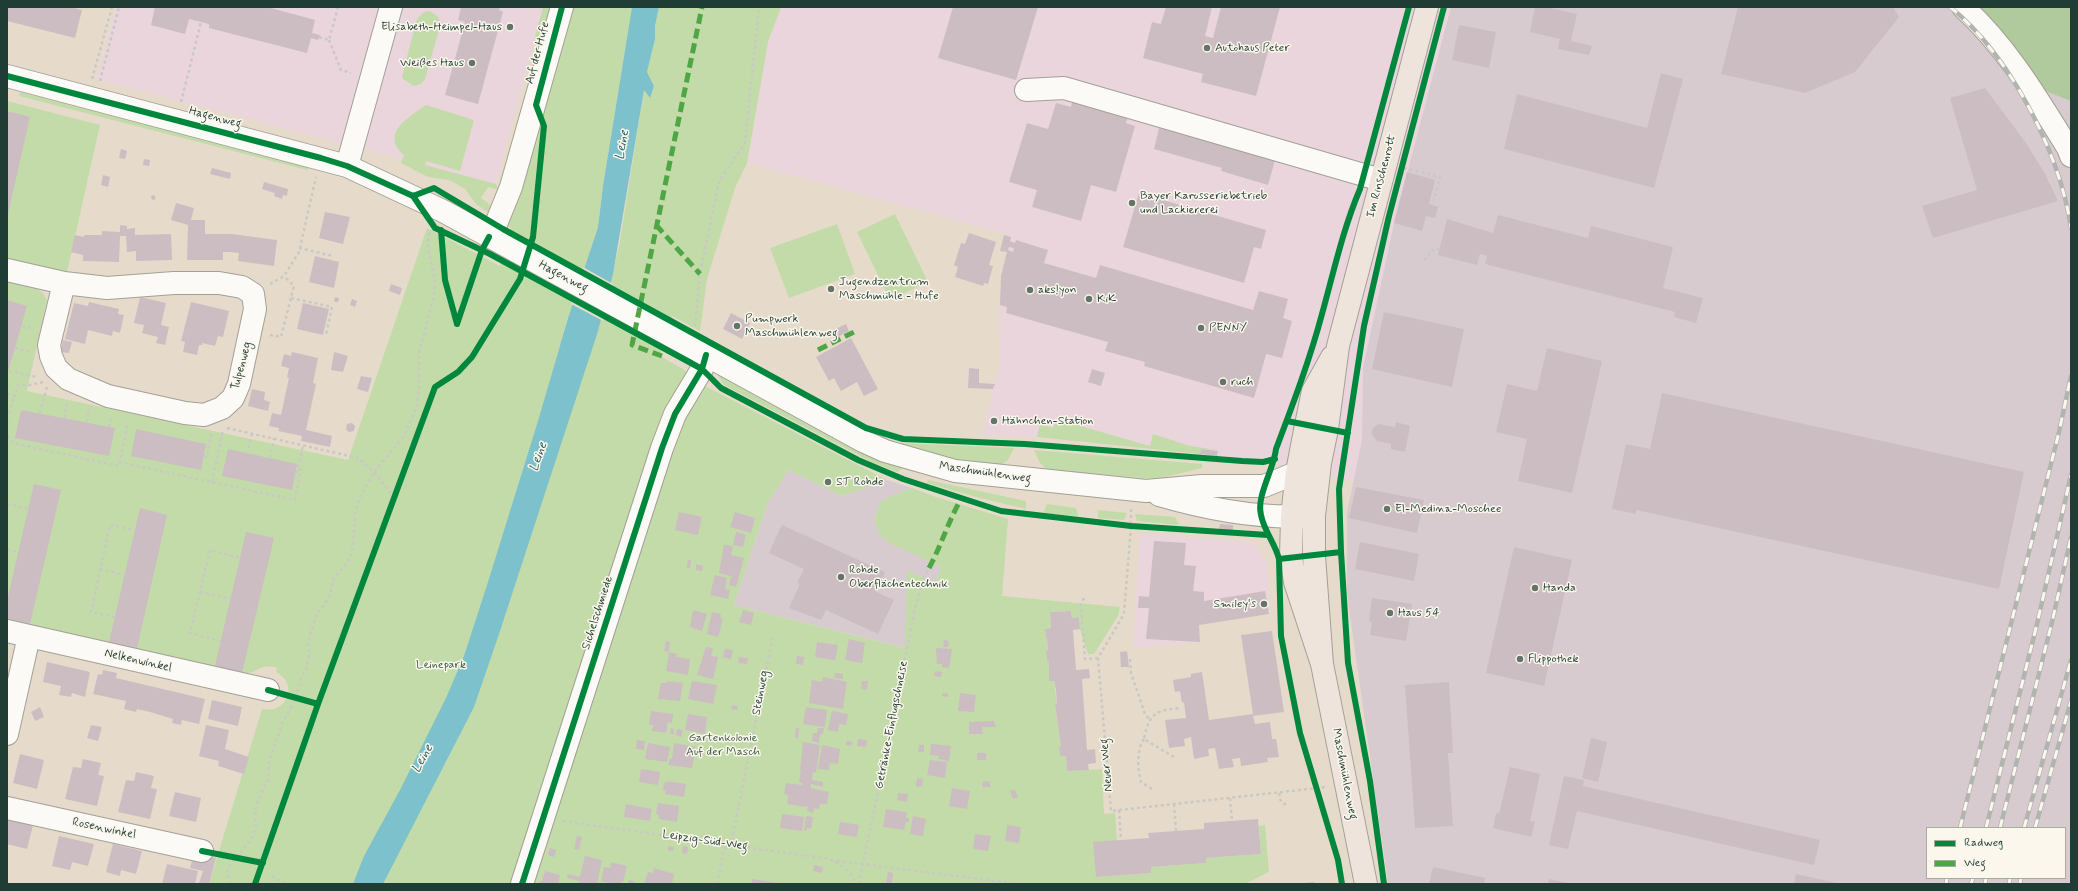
<!DOCTYPE html>
<html>
<head>
<meta charset="utf-8">
<style>
  body { margin:0 }
  #map { position:relative; width:2078px; height:891px; overflow:hidden; background:#e6dbcb; font-family:Mynerve,sans-serif }
  canvas { display:block }
  .frame { position:absolute; inset:0; border:8px solid #1f3d34; pointer-events:none }
  .legend { position:absolute; left:1926px; top:827px; width:140px; height:52px; box-sizing:border-box; background:#fbf7ec; border:1px solid #a3ada2; margin:0; padding:5px 7px; list-style:none; font-size:12px; color:#1f3d34 }
  .legend li { display:flex; align-items:center; gap:8px; height:20px }
  .legend b { width:20px; border:1px solid #a3ada2 }
</style>
</head>
<body>
<div id="map">
<canvas width="2078" height="891"></canvas>
<div class="frame"></div>
<ul class="legend">
<li><b style="height:5px;background:#00873e"></b>Radweg</li>
<li><b style="height:5px;background:#4fa644"></b>Weg</li>
</ul>
</div>
<script>
const context = document.querySelector('canvas').getContext('2d');
context.lineJoin = 'round';
function paint(path, color) { context.fillStyle = color; context.fill(path, 'evenodd'); }
function stroke(path, color, width, dash) { context.strokeStyle = color; context.lineWidth = width; context.lineCap = dash ? 'butt' : 'round'; context.setLineDash(dash || []); context.stroke(path); }
function write(font, color, halo, rows, align = 'center') {
  context.font = font + ' Mynerve,sans-serif'; context.lineWidth = 3; context.setLineDash([]); context.textBaseline = 'middle'; context.strokeStyle = halo; context.fillStyle = color; for (const [text, x, y, turn = 0] of rows) {
    context.save(); context.translate(x, y); context.rotate((+turn || 0) * Math.PI / 180); context.textAlign = isNaN(turn) ? turn : align; if (halo) context.strokeText(text, 0, 0); context.fillText(text, 0, 0); context.restore();
  }
}
paint(new Path2D(`
  M116,7h427l-47,177 -400,-105z
  M781,7h670l-57,216 -31,145 -1,72 -8,41 -115,-23 -202,-21 -54,-2 17,-75 1,-84 10,-41 -264,-72 21,-121z
  M1140,533l110,9 7,5 10,15 2,52 -70,11 1,17 -67,7z`), '#ead5dc');
paint(new Path2D(`
  M1451,7h521l73,84 26,10v783h-683l-41,-290v-82l15,-72 1,-72 31,-145zM1927,828h138v50h-138z
  M788,470l54,26 45,-16 25,8 -30,12 -6,12 -1,10 54,40 12,5 -6,17 -28,-14 -1,78 -172,-43 33,-100z`), '#d8cbd0');
paint(new Path2D(`
  M543,7h10l-11,37 -8,-3z
  M566,7h66l-29,179 -5,41 -29,88 29,15 21,-83 25,-157 6,8 4,-12 -7,-14 8,-33v-13l4,-19h122l-13,35 -21,121 -12,25 -28,91 -7,52 -28,-15 -12,40 23,13 18,15 186,96 -45,16 -54,-26 -21,35 -33,100 171,43 2,-78 28,14 6,-17 -52,-24 -10,-9 -4,-12 1,-10 6,-12 30,-12 24,9 72,22 -6,77 118,11 -2,9 -24,38h-6l-8,-25 -1,-12 -7,1 -1,-7 -21,1 1,16 -6,1 1,9h1l1,13h-2l1,9 2,1v20h5l3,23h-2l6,43h-2l1,9h6l1,15 35,-2 2,45 11,-1 2,27 -21,37 55,-4v-6l55,-4v-5l55,-4 -2,-28 6,-1 4,47 -24,12h-1036l53,-175c26,5 37,-25 14,-37l1,-4c-17,-6 -21,7 -35,5l-235,-54v-338c15,4 33,3 40,19l-20,91 321,69 79,-232 73,38 11,-38 -5,-3z
  M430,11l8,6 3,6 -16,56 -4,5 -7,2 -11,-7 -1,-3 15,-57 7,-7z
  M20,92l290,75 -3,3 -288,-74z
  M7,101l93,24 -33,147 -60,-13z
  M426,105l48,15 -14,51 -34,-10 -1,4 71,19 3,6 -11,-3 -7,11 11,8 -3,7 -12,-8 -12,-16 -16,-9 -21,-3 -27,-14 3,-8c-25,-21 6,-39 22,-50z
  M895,214l33,68 -38,18 -33,-68z
  M837,224l18,50 -66,24 -19,-50z
  M716,372l189,95 -8,5 -27,-11 -146,-76z
  M1056,419l94,27 3,-12 37,12 28,4 -17,-1 -1,5 -163,-17 3,-13 13,4z
  M901,443l113,5 -6,12 -8,6 -66,-11 -33,-9z
  M1034,450l168,14v4l-45,11 -110,-9 -7,-7z
  M928,480l98,21v8l-50,-12 -49,-14z
  M1047,504l29,4 2,8 -35,-3z
  M1098,510l29,3 -3,7 -26,-2z
  M1135,514l40,3 4,8 -42,-4z`), '#c3dba8');
paint(new Path2D(`
  M1972,7h99v94l-26,-10z`), '#b0c99d');
paint(new Path2D(`
  M632,7h27l-4,19v13l-8,33 7,14 -4,12 -6,-8 -31,184 -15,57 -99,303 -25,73 -91,177h-30l11,-28 36,-66 46,-92 18,-42 24,-74 50,-161 31,-106 29,-88 5,-41z`), '#7cc1cc');
paint(new Path2D(`
  M583,267l30,17 -10,37 -32,-17z`), '#e6dbcb');
paint(new Path2D(`
  M7,7h64l11,3 -7,28 -68,-17z
  M155,7h112l48,13 -3,13 8,2 -2,5 -7,-2 -4,15 -98,-25v-4l-20,-5 -4,15 -34,-9z
  M461,7h39l-1,3 4,2 -25,92 -33,-9 20,-73 -7,-2z
  M953,7h85l-22,73 -78,-22z
  M1166,7h46l-7,29 8,2 8,-31h59l-24,89 -55,-14 2,-8 -60,-16 9,-36 9,2z
  M1535,7h11l31,7 -6,27 21,5 -3,9 -31,-6 2,-10 -30,-7z
  M1738,7h155l6,10 -44,55 -50,21 -84,-19z
  M1459,25l37,7 -7,36 -37,-8z
  M1661,73l22,6 -29,109 -150,-39 13,-55 130,34z
  M1985,88l41,55 18,29 14,29 -125,37 -11,-32 55,-16 -27,-92z
  M1073,100l55,16 -2,7 9,3 -19,66 -25,-7 -10,36 -49,-14 5,-17 -28,-8 18,-59 21,6 8,-26 15,4z
  M7,111l23,6 -22,97h-1z
  M1159,128l116,32 -7,25 -47,-14 1,-3 -68,-19z
  M121,149l6,2 -2,8 -6,-1z
  M144,159l6,1 -1,6 -6,-1z
  M212,168l19,5 -1,6 -20,-5z
  M1407,172l28,8 -6,24 9,3 -3,11 -9,-2 -4,15 -28,-8z
  M103,175l7,2 -2,10 -7,-2z
  M264,182l24,7 -1,7 -4,-1 -1,4 -8,-3 1,-3 -13,-4z
  M1139,193l127,37 -5,19 -7,-2 -10,36 -121,-36z
  M154,195l2,4 -4,1 -1,-4z
  M176,203l18,5 -3,12h14v14h27l45,6 -3,26 -36,-5 1,-8 -8,-1h-8v8h-36l1,-35 -17,-5z
  M325,212l25,5 -7,27 -24,-6z
  M1498,215l90,23 3,-12 82,21 -10,41 40,10 -7,25 -22,-6 1,-5 -190,-48 2,-8 -7,-2 -3,11 -39,-10 9,-36 46,14z
  M120,225l7,1v3l8,-1v7l36,-1 1,26 -36,1v-10l-9,1 -1,-16h-6l-1,26 -36,-1v-6l-12,-3 4,-17 9,2v-2h18v-4l18,1z
  M969,233l27,9 -7,23 4,1 -5,18 -4,-1 -1,3 -28,-9 3,-10 -4,-2 7,-22 4,1z
  M1004,235l7,2 -1,4 5,2 1,-3 32,10 -4,13 52,15 4,-13 153,45 6,-19 29,8 -5,19 9,3 -10,37 -16,-4 -12,44 -110,-32 1,-4 -40,-11 3,-9 -102,-29 1,-6 -7,-2 1,-29 6,-24 -7,-1zM1009,247l5,1 -1,4 -5,-2z
  M315,256l24,6 -5,26 -25,-6z
  M391,284l11,4 -2,7 -11,-4z
  M140,297l26,6 -5,22 8,2 -4,18 -9,-2 2,-6 -16,-4 2,-8 -10,-2z
  M335,297l4,1 -1,4h-4z
  M352,299l5,2 -2,6 -5,-2z
  M7,300l20,6 -20,69z
  M89,302l30,7 -1,5 6,1 -4,18 -7,-2 -1,5 -24,-6 -3,14 -20,-5 9,-36 14,3z
  M191,302l38,9 -6,26 -5,-1 -3,10 -13,-3v2h-3l-2,10 -14,-3 2,-10 -4,-1z
  M303,303l26,6 -6,26 -26,-6z
  M1384,312l80,17 -12,58 -80,-18z
  M731,313l19,10 -8,16 -19,-10z
  M846,324l3,7 -15,8 -3,-8z
  M851,338l27,51 -14,7 -7,-14 -16,9 -7,-13 -5,3 -13,-24z
  M63,340l9,2 -3,11 -8,-1z
  M1547,348l55,13 -30,132 -54,-12 9,-42 -31,-7 11,-48 30,7z
  M292,352l26,6 -5,25 3,1 -10,46 26,6 -2,11 -29,-6 1,-5 -24,-5 1,-3 -10,-2 3,-13 9,2 8,-37 -2,-1 2,-9 -8,-2 3,-12 7,2z
  M334,352l14,4 -5,16 -12,-2z
  M969,368l10,1v14l16,1 -2,5 -25,-1z
  M1092,369l13,4 -4,13 -13,-4z
  M361,376l11,2 -4,14 -11,-3z
  M252,389l13,3 -1,8 6,2 -2,9 -20,-5z
  M1662,393l362,79 -25,117 -363,-79v4l-24,-5 14,-65 24,5z
  M21,410l94,18 -6,28 -94,-18z
  M1396,422l14,4 -5,26 -14,-3v-5l-14,-3 -5,-7 1,-6 6,-4 16,3z
  M352,423l3,3 -1,5 -5,1 -3,-3 1,-5z
  M136,429l70,15 -5,26 -70,-14z
  M228,449l69,15 -5,26 -70,-14z
  M1201,449l17,2 -1,5 -17,-2z
  M828,478l4,2 -3,7 -4,-2z
  M34,484l27,6 -31,134 -23,-5v-18z
  M1356,487l68,13 -7,33 -68,-15z
  M140,508l27,7 -30,133 -28,-6z
  M679,512l23,5 -4,18 -23,-5z
  M735,512l20,6 -4,15 -21,-6z
  M1220,524l13,1v5l-14,-1z
  M782,525l103,47 -9,20 18,8 -16,34 -52,-24 -5,10 -32,-12 11,-24 -3,-1 7,-14 -35,-16z
  M246,532l28,6 -32,135 -27,-7z
  M736,532l10,3 -3,12 -10,-2z
  M1154,541l32,2 -2,22 12,1 -3,25 11,1v9l61,-10 4,23 -70,11 1,17 -54,-3 3,-31h-11l1,-12 10,1z
  M1360,542l59,12 -5,27 -59,-12z
  M724,545l9,1 -2,9 13,3 -8,29 -7,-2 2,-8h3l-15,-4z
  M1514,547l58,13 -28,126 -58,-13z
  M688,560h3l-1,8h-3z
  M696,564l7,2 -1,5 -6,-1z
  M715,575l12,3 -2,11 5,1 -2,9 -18,-4z
  M1372,598l40,6 -6,37 -36,-6 2,-13 -3,-1z
  M693,610l14,4 -5,17 -12,-4z
  M743,610l11,3 -3,12 -12,-3z
  M1071,611l1,7 7,-1 1,12 -7,1 3,40 13,-1 1,9 -8,1 5,71 8,-1 1,14 -8,1 1,6 -22,1 -1,-15h-6l-1,-9h2l-6,-43h2l-1,-14 -2,-9h-5v-20h-2l-1,-10h2l-1,-13h-1l-1,-9 6,-1 -1,-16z
  M712,612l9,2 -1,4 3,1 -5,18 -11,-3z
  M1272,631l12,81 -31,4 2,8 15,-2 2,17h4l3,18 -12,1 1,4 -27,4 -1,-8 -8,1 2,8 -15,2 -4,-21 -7,1 1,7 -15,3 -3,-22 -7,2 1,7 -16,2 -4,-28 21,-2 -2,-16 -2,1 -2,-12 -5,1 -2,-12 18,-3v-3l11,-2 7,48 44,-6 -12,-79z
  M849,639l16,4 -3,20 -17,-3z
  M944,640l5,1 -1,6h-5z
  M666,641l4,1 -1,10 -5,-1z
  M817,642l21,3 -3,15 -20,-3z
  M706,647l7,1 -2,8 7,1 -5,22 -16,-4z
  M936,648l16,1 -3,19 -7,-1v-3h-5z
  M725,649l8,1 -2,9 -8,-2z
  M1127,651l2,16h-8l-1,-15z
  M669,652l8,2 -1,3 14,2 -2,16 -22,-4z
  M797,656l7,1 -1,8 -7,-1z
  M739,657l9,1 -1,6 -9,-1z
  M47,662l43,10 -5,25 -13,-4 -1,4 -12,-2 2,-9 -18,-4z
  M103,670l14,3 -1,5 89,21 -6,25 -17,-4 -1,5 -9,-2 1,-4 -23,-7 -13,-3 -1,3 -12,-3 2,-8 -33,-7 5,-20 4,1z
  M935,671l7,1 -1,5 -7,-1z
  M835,673l8,1v5l-9,-1z
  M823,677l24,5 -4,27 -34,-6 3,-23 10,2z
  M667,681l16,2 -3,18 -22,-2 3,-16h5z
  M692,681l25,4 -4,19 -25,-5z
  M862,681h6l-1,9 -6,-1z
  M1449,682l4,71h-5l5,73 -38,2 -10,-143z
  M942,693l6,1v3l-6,-1z
  M960,693l16,2 -2,17 -16,-1z
  M212,700l30,7 -4,19 -30,-7z
  M732,705l6,1 -1,4 -6,-1z
  M40,707l4,10 -9,4 -4,-9z
  M806,707l21,3 -2,17 -22,-3z
  M651,711l22,3 -1,9 -4,-1 -2,11 -14,-2 1,-6h-4z
  M832,711l16,3 -2,11 -7,-1 -1,8 -10,-2z
  M688,714l19,3 -2,17 -20,-4z
  M994,721l2,6h-14l1,7h-14v-12z
  M91,725l11,2 -4,14 -11,-3z
  M206,725l23,5 -4,19 24,8 -5,17 -26,-8 1,-5 -20,-5z
  M671,728l3,1v5h-4z
  M796,728h3l-1,10h-3z
  M818,728h6l-1,6h-3l-1,9 -7,-2 1,-8h4z
  M677,729l6,1 -2,7 -5,-2z
  M1591,738l16,4 -9,40 -16,-4z
  M858,739l9,1 -1,7 -9,-1z
  M637,740l8,1 -1,9 -8,-1z
  M846,741l6,1 -1,4 -5,-1z
  M803,742l17,3 -4,28 -3,-1 -1,8 11,2v5l-12,-3v4l18,4 -2,12h-7l-1,5 -5,-1 -1,5 -6,-2 1,-6 -2,2 -19,-3 1,-9 -4,-1 2,-11 16,2 1,-2 -4,-1 2,-13h-1z
  M648,743l22,4 -3,15 -22,-3z
  M674,743l22,4 -4,21 -24,-3 2,-7 2,1z
  M931,744l20,2 -2,15 -11,-2 1,-3 -9,-1z
  M822,745l18,4 -2,15 -8,-1 -1,7 -11,-1z
  M919,745h5v7h-6z
  M977,753h9v7h-9z
  M20,754l24,6 -7,29 -24,-6z
  M83,759l18,4 -3,12 6,1 -7,30 -32,-7 8,-32 8,1z
  M930,760l17,2 -2,16 -18,-3z
  M1510,767l30,7 -10,47 5,1 -4,15 -38,-9 3,-15 3,1z
  M641,769l19,3 -2,13 -19,-3z
  M136,772l18,4 -3,12 6,1 -7,30 -32,-7 8,-32 8,1z
  M1564,776l20,4 -1,6 4,1 233,53 -6,25 -237,-54 -9,38 -19,-4z
  M917,778l6,1 -1,8 -6,-1z
  M667,781l19,3 -2,13 -19,-3 1,-4h-3l1,-8 3,1z
  M983,781l7,1v5h-8z
  M952,788l18,3 -3,18 -18,-3z
  M1015,790l3,7 -5,2 -3,-8z
  M175,792l26,6 -5,24 -27,-6z
  M898,793l10,1 -1,8 -10,-2z
  M658,803l21,3 -2,16 -18,-3v-4l-3,-1z
  M626,804l26,5 -2,12 -26,-4z
  M886,809l21,3 -1,6h3v4h-3l-2,8 -21,-3z
  M782,814l22,3 -2,14 -22,-3z
  M806,816l7,1 -2,12 -4,-1 -1,3h-2z
  M913,816l13,3 -3,17 -13,-2z
  M7,818l26,7 -6,24 -20,-5z
  M1258,819l3,35 -55,4v5l-55,4v6l-55,4 -3,-35 56,-4 -1,-5 56,-4v-6z
  M840,822l19,3 -2,12 -19,-3z
  M1007,825l14,2 -2,16 -14,-2z
  M975,834l16,2 -3,15 -15,-2z
  M59,836l35,8 -6,22 -16,-4 -2,8 -18,-4z
  M577,836l5,1 -3,13 -5,-1z
  M113,844l29,7 -6,23 -15,-4 -1,6 -14,-4z
  M668,846l6,1 -1,4 -5,-1z
  M683,846l5,1 -1,7 -5,-1z
  M550,848l6,2 -2,7 -6,-2z
  M194,853l22,5 -7,26 -10,-1 4,-12 -13,-3z
  M585,856l17,4 -5,24h-19l1,-3 -12,-3 1,-4 12,3z
  M611,862l16,4 -4,16 -1,-1 -1,3h-9l-11,-3 3,-14 6,1z
  M167,864l31,7 -3,13h-33z
  M814,865l9,2 -1,6 -9,-2z
  M1433,867l52,11 -1,6h-55z
  M654,868l20,6 -2,10h-28l4,-12 5,1z
  M545,871l15,4 -2,9h-19l1,-3h2z
  M888,872l5,1 -1,11h-6z
  M1796,874l41,9v1h-43z
  M752,879l26,4 -1,1h-25z
  M1549,879l19,4v1h-20z
  M629,880l5,1v3h-6z
  M1314,882l1,2h-11v-1z`), '#ccbdc2');
const minor = new Path2D(`
  M1963,7c44,40 74,91 105,141l3,8
  M7,76l340,90 96,45 420,230 22,10 70,20 191,20 56,-5h62l49,-20
  M1026,90l38,-2 317,92
  M347,166l44,-159
  M489,237l7,-13 15,-37 51,-180
  M7,270l57,13 43,5 67,-5h45l23,4 11,7 2,15 -16,75 -6,14 -11,10 -18,7 -19,-2 -77,-17 -40,-17 -12,-11 -5,-12 -2,-11 15,-62
  M1159,495c48,14 101,24 151,21
  M7,631l261,59
  M7,734l22,-98
  M7,808l195,43
  M522,884l140,-436 13,-34 27,-45 4,-14`);
const major = new Path2D(`
  M1332,357l-19,34 -7,34 -9,47 -5,45 -1,40 4,25 27,82 44,220
  M1322,664l-8,-108v-40l6,-53 7,-34 11,-83 89,-339`);
stroke(minor, '#a3a096', 24);
stroke(major, '#a3a096', 24);
stroke(new Path2D(`
  M319,37l10,3 9,-33
  M329,40l12,30 10,3
  M92,79l20,-72
  M100,81l19,-74
  M181,102l20,-80
  M1404,168l36,9 -6,23
  M299,248l34,8
  M1424,260l11,-12 4,1
  M270,284l14,-8 15,-24 17,-75
  M291,298l41,9 -6,28
  M22,326l11,3
  M695,326l5,-52 19,-93 26,-38 14,-136
  M270,335l11,2 13,-51 -10,-10
  M15,348l15,4
  M9,371l28,6
  M7,394l8,2 3,-11h12l13,-3
  M40,413l7,-26
  M64,418l3,-17
  M7,419l8,-23
  M87,422l2,-13
  M7,426v-6
  M109,427l2,-9
  M227,428l131,30 16,14 20,25
  M7,436l6,7 106,23 9,-45
  M247,454l5,-21
  M204,456l3,1 4,-23
  M270,458l4,-20
  M119,462l176,38 6,-30 -3,-1
  M294,476l2,1 7,-32
  M212,482l11,-52
  M7,504l21,5
  M1131,509v17l-7,88 -26,44 13,153 216,-24
  M7,550l11,2
  M100,569l25,6
  M200,592l31,7
  M7,594h1
  M1084,598l-3,7 4,54 13,-1
  M115,617l-24,-5 19,-87 25,5
  M221,641l-31,-8 20,-83 30,8
  M1130,659l1,14 14,41 4,5
  M1144,739c-8,12 -6,30 -3,43l11,7
  M1174,757l-30,-18c5,-25 11,-29 36,-31
  M1279,793l2,9 6,3
  M1230,798l2,23
  M1174,804l2,27
  M1119,810l2,30
  M563,821l266,38c12,6 23,12 27,25
  M831,860l181,23
  M272,876l14,8
  M230,884l-3,-12 5,-10 19,-22 5,-13 -1,-14 2,-10 11,-24 1,-18 13,-37 14,-26 5,-20 5,-8 3,-13 -1,-16 9,-27 12,-16 5,-20 16,-19 3,-14 2,-31 4,-15 15,-27 30,-36 13,-30 2,-16v-37l15,-57 1,-15 -7,-33 1,-14 6,-6
  M717,884l7,-35 7,-5 42,-208
  M859,884l56,-275 9,-32 5,-9`), '#c9c9c4', 2.5, [3, 3]);
stroke(minor, '#fbfaf7', 22);
stroke(major, '#eee4dc', 22);
const rail = new Path2D(`
  M1950,7c60,48 110,146 121,221
  M1960,828l99,-396 12,-56
  M1986,828l51,-204 34,-149
  M2000,828l53,-210 18,-81
  M2024,828l47,-168
  M2035,828l36,-127
  M1946,884l1,-6
  M1971,884l2,-6
  M1985,884l1,-6
  M2009,884l1,-6
  M2020,884l1,-6`);
stroke(rail, '#b2b4b1', 4.5);
stroke(rail, '#fbf7ec', 3, [9]);
stroke(new Path2D(`
  M656,225l44,49
  M818,350l40,-20
  M662,356l-30,-11 70,-338
  M929,568c12,-22 19,-46 32,-69`), '#4fa644', 5, [10, 5]);
stroke(new Path2D(`
  M7,76l314,82 26,8 66,30
  M413,196l22,32 55,26 212,115 19,19 137,72 45,19 98,32 130,15 137,9
  M413,196l21,-8 69,41 363,199 37,11 122,5 217,17 21,1 12,-3
  M441,230l4,50 12,44
  M457,324l25,-74 7,-13
  M1287,421l61,12
  M1279,559l62,-7
  M268,690l50,14
  M202,851l61,12
  M255,884l63,-180 117,-317 23,-15 14,-15 48,-78 13,-42 11,-111 -8,-21 26,-98
  M522,884l140,-436 13,-34 27,-45 4,-14
  M1342,884l-4,-24 -38,-127 -19,-97 -2,-77c-4,-16 -15,-28 -18,-44 -5,-19 13,-46 15,-66 17,-45 34,-90 46,-135 12,-43 21,-85 38,-125l49,-182
  M1384,884l-14,-103 -22,-118 -7,-111 -2,-63 25,-163 25,-110 55,-209`), '#00873e', 6);
for (const [x, y, r, color] of [
  [510,27,4,"#657469"],
  [1207,48,4,"#657469"],
  [472,63,4,"#657469"],
  [1132,203,4,"#657469"],
  [831,289,4,"#657469"],
  [1030,290,4,"#657469"],
  [1089,299,4,"#657469"],
  [737,326,4,"#657469"],
  [1201,328,4,"#657469"],
  [1223,382,4,"#657469"],
  [994,421,4,"#657469"],
  [828,482,4,"#657469"],
  [1387,509,4,"#657469"],
  [841,577,4,"#657469"],
  [1535,588,4,"#657469"],
  [1264,604,4,"#657469"],
  [1390,613,4,"#657469"],
  [1520,659,4,"#657469"]
]) { const dot = new Path2D(); dot.arc(x, y, r, 0, 2 * Math.PI); context.fillStyle = color; context.fill(dot); stroke(dot, '#fbf7ec', 1.5); }
write('12px', '#1f3d34', '#fbf7ec', [
  ["Elisabeth-Heimpel-Haus",502,27,"right"],
  ["Autohaus Peter",1215,48],
  ["Weißes Haus",464,63,"right"],
  ["Bayer Karosseriebetrieb",1140,196],
  ["und Lackiererei",1140,210],
  ["Jugendzentrum",839,282],
  ["Maschmühle - Hufe",839,296],
  ["aks!yon",1038,290],
  ["KiK",1097,299],
  ["Pumpwerk",745,319],
  ["Maschmühlenweg",745,333],
  ["PENNY",1209,328],
  ["ruch",1231,382],
  ["Hähnchen-Station",1002,421],
  ["ST Rohde",836,482],
  ["El-Medina-Moschee",1395,509],
  ["Rohde",849,570],
  ["Oberflächentechnik",849,584],
  ["Handa",1543,588],
  ["Smiley's",1256,604,"right"],
  ["Haus 54",1398,613],
  ["Flippothek",1528,659]
], 'left');
write('12px', '#1f3d34', '#fbf7ec', [
  ["Auf der Hufe",538,53,-75],
  ["Hagenweg",215,118,15],
  ["Im Rinschenrott",1382,176,-75],
  ["Hagenweg",563,277,28],
  ["Tulpenweg",242,366,-75],
  ["Maschmühlenweg",985,473,8],
  ["Sichelschmiede",598,613,-72],
  ["Nelkenwinkel",138,661,13],
  ["Steinweg",761,693,-79],
  ["Getränke-Einflugschneise",892,725,-79],
  ["Neuer Weg",1107,765,-95],
  ["Maschmühlenweg",1344,774,79],
  ["Rosenwinkel",104,829,12],
  ["Leipzig-Süd-Weg",705,841,8]
]);
write('12px', '#3a5d46', '#fbf7ec', [
  ["Leinepark",441,665],
  ["Gartenkolonie",723,738],
  ["Auf der Masch",723,752]
]);
write('italic 13px', '#2d6162', '#fbf7ec', [
  ["Leine",623,145,-81],
  ["Leine",539,457,-71],
  ["Leine",423,759,-61]
]);
</script>
</body>
</html>
